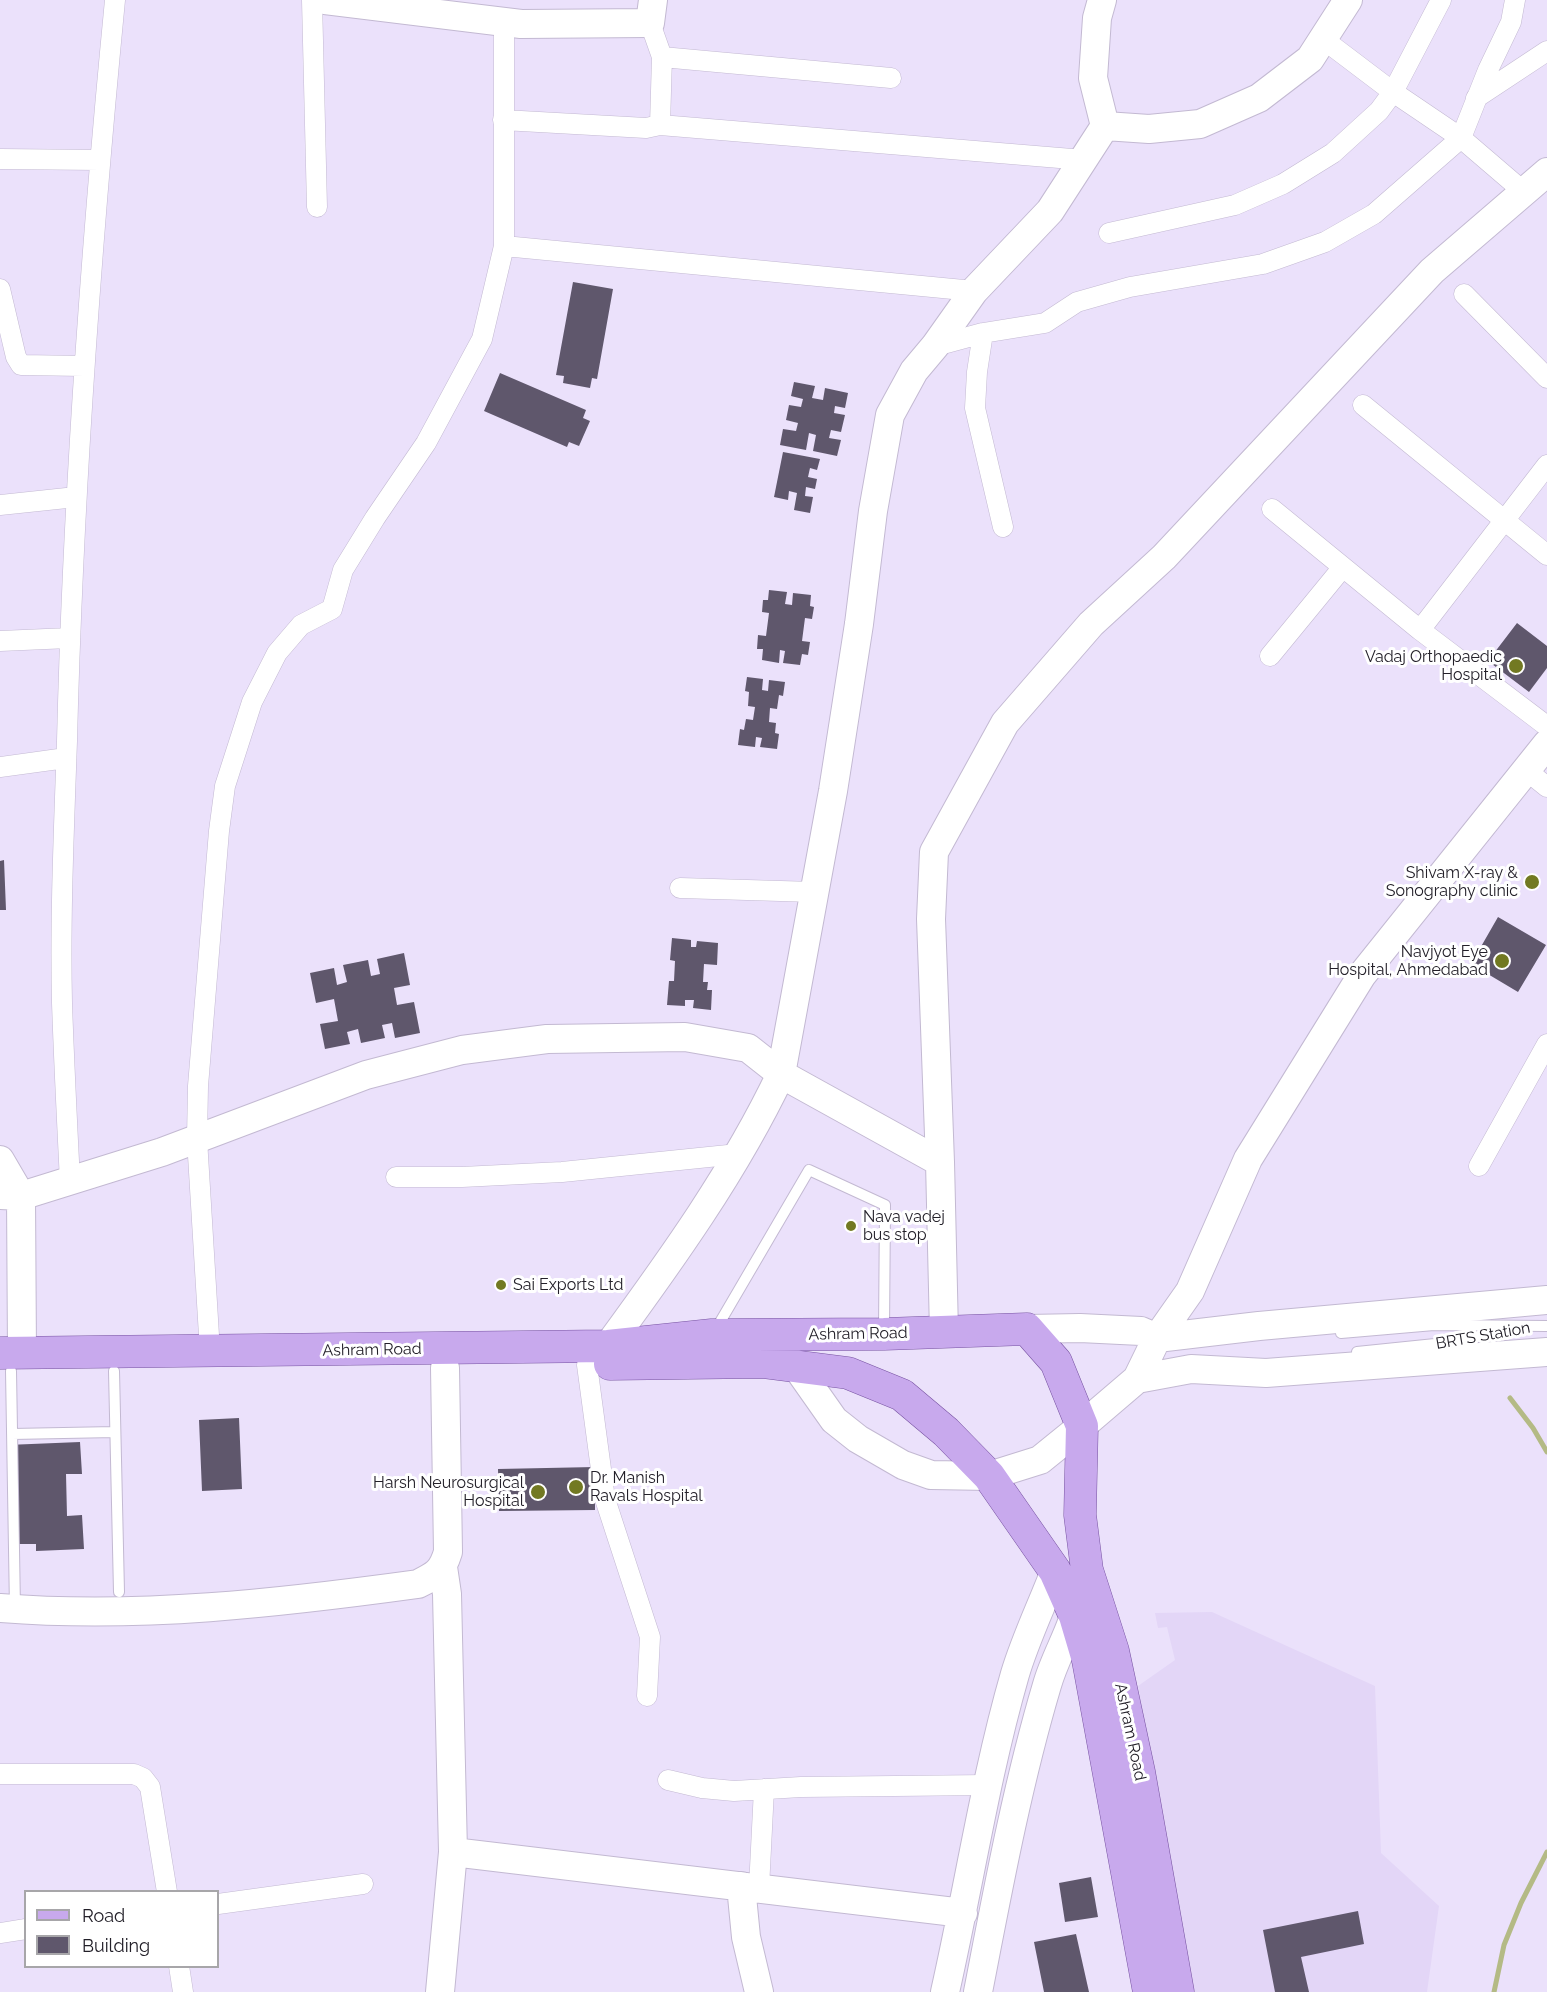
<!DOCTYPE html>
<html>
<head>
<meta charset="utf-8">
<style>
  body { margin:0 }
  #map { position:relative; width:1547px; height:1992px; overflow:hidden; background:#ebe1fb; font-family:Raleway,sans-serif }
  canvas { display:block }
  .legend { position:absolute; left:24px; top:1890px; width:195px; height:78px; box-sizing:border-box; background:#fff; border:2px solid #a7a6a9; margin:0; padding:8px 10px; list-style:none; font-size:18px; color:#232029 }
  .legend li { display:flex; align-items:center; gap:12px; height:30px }
  .legend b { width:30px; border:2px solid #a7a6a9 }
</style>
</head>
<body>
<div id="map">
<canvas width="1547" height="1992"></canvas>
<ul class="legend">
<li><b style="height:8px;background:#c8a9ed"></b>Road</li>
<li><b style="height:16px;background:#5f576c"></b>Building</li>
</ul>
</div>
<script>
const context = document.querySelector('canvas').getContext('2d');
context.lineJoin = 'round';
function paint(path, color) { context.fillStyle = color; context.fill(path, 'evenodd'); }
function stroke(path, color, width, dash) { context.strokeStyle = color; context.lineWidth = width; context.lineCap = dash ? 'butt' : 'round'; context.setLineDash(dash || []); context.stroke(path); }
function write(font, color, halo, rows, align = 'center') {
  context.font = font + ' Raleway,sans-serif'; context.lineWidth = 6; context.setLineDash([]); context.textBaseline = 'middle'; context.strokeStyle = halo; context.fillStyle = color; for (const [text, x, y, turn = 0] of rows) {
    context.save(); context.translate(x, y); context.rotate((+turn || 0) * Math.PI / 180); context.textAlign = isNaN(turn) ? turn : align; if (halo) context.strokeText(text, 0, 0); context.fillText(text, 0, 0); context.restore();
  }
}
paint(new Path2D(`
  M1212,1612l163,74 6,167 58,53 -12,86h-234l-55,-306 37,-26 -8,-33 -9,1 -3,-15z`), '#e3d6f7');
stroke(new Path2D(`
  M1510,1398l23,30 14,24
  M1494,1992l10,-47 17,-42 26,-51`), '#b4ba85', 5);
paint(new Path2D(`
  M573,282l40,7 -16,90 -5,-1 -2,10 -27,-5 1,-7 -8,-1z
  M500,373l86,37 -3,8 7,3 -11,25 -10,-4 -2,5 -83,-36z
  M794,382l21,4 -3,12 11,2 2,-12 23,5 -3,15 -10,-2 -1,7 11,2 -4,17 -10,-2 -2,8 12,2 -4,16 -24,-5 3,-16 -7,-2 -3,17 -26,-5 3,-16 13,2 2,-8 -12,-3 3,-15 12,2 2,-8 -12,-3z
  M783,452l37,7 -3,11 -7,-2 -2,9 9,2 -2,10 -9,-2 -1,9 8,1 -3,16 -16,-3 3,-17 -8,-2 -1,9 -14,-3z
  M769,590l18,2 -2,12 7,1 1,-12 18,2 -1,11 4,1 -2,12 -7,-1 -3,23 8,1 -2,13 -6,-1 -2,11 -17,-2 2,-12 -5,-1 -1,13 -17,-3 1,-11h-6l1,-14 8,1 3,-23 -7,-1 1,-12h5z
  M1517,623l30,23v22l-18,24 -41,-31z
  M747,677l16,2 -1,11 6,1 1,-11 16,2 -2,14 -4,-1 -2,14 -7,-1 -1,14 7,1 -1,10 4,1 -2,15 -17,-2 2,-9 -6,-1 -1,10 -17,-2 2,-16 4,1 2,-11 7,1 2,-13 -7,-1 1,-14 -4,-1z
  M4,860l2,50h-6v-49z
  M1498,917l48,28 -28,47 -47,-28z
  M672,938l19,2v7h5l1,-6 21,2 -1,22 -13,-1 -1,18h5l-1,8h5l-1,20 -18,-2 1,-8h-9v6l-18,-1 2,-24h5l1,-20 -5,-1z
  M404,953l6,32 -16,3 3,17 17,-3 6,31 -25,5 -3,-15 -10,2 3,13 -24,5 -3,-14 -11,3 3,12 -25,5 -5,-25 18,-3 -4,-22 -18,4 -6,-30 24,-5 3,17 10,-3 -4,-17 25,-5 3,16 9,-2 -3,-15z
  M239,1418l3,71 -40,2 -3,-71z
  M80,1442l2,32h-16l1,42 15,-1 2,34 -48,2v-7h-25l-4,-99z
  M595,1467v43l-96,1 -1,-42z
  M1091,1877l7,40 -33,5 -6,-39z
  M1358,1911l6,33 -63,13 8,35h-34l-12,-62z
  M1076,1934l13,58h-45l-10,-50z`), '#5f576c');
const lane = new Path2D(`
  M716,1329l93,-159 76,35 -1,126
  M1341,1333l93,-8 113,1
  M1357,1352l78,-8 76,-13
  M11,1371l4,238
  M114,1371l5,221
  M12,1434l103,-2`);
const street = new Path2D(`
  M312,0l5,207
  M650,23l12,34 -2,68
  M1323,39l70,53 68,46 63,54
  M662,57l229,21
  M1476,98l71,-47
  M503,120l143,8 14,-3 424,35
  M0,159l100,1
  M1109,233l126,-28 48,-21 50,-31 46,-42 14,-19 48,-92
  M504,246l470,45
  M0,289l16,68 5,8 63,1
  M1464,294l83,84
  M983,333l-6,39 -2,36 28,119
  M935,346l48,-13 62,-10 32,-21 53,-15 133,-23 62,-22 49,-28 87,-76 27,-68 23,-48 4,-22
  M1363,405l184,150
  M0,505l76,-8
  M1272,509l148,121 124,94
  M1420,630l127,-165
  M0,641l69,-3
  M1270,656l73,-89
  M0,767l66,-9
  M1526,770l21,17
  M680,888l134,4
  M1479,1166l68,-122
  M396,1177h66l100,-5 176,-18
  M70,1181c-3,-59 -6,-119 -8,-178 -2,-87 2,-175 5,-262 6,-247 24,-494 48,-741
  M210,1352l-13,-213 1,-53 21,-255 6,-45 27,-84 25,-49 24,-28 31,-16 11,-39 32,-52 51,-75 56,-104 22,-93v-224
  M587,1365l18,134 45,138 -3,59
  M0,1774h134l9,4 7,9 17,105
  M668,1780l34,8 32,3 67,-4 187,-2
  M759,1888l5,-99
  M218,1904l145,-20
  M0,1933l26,-4
  M179,1966l4,26`);
const secondary = new Path2D(`
  M325,0l196,24 129,-1 3,-23
  M1105,126l44,3 51,-5 59,-26 51,-39 38,-59
  M0,1160l21,36 1,158
  M0,1195l21,1 141,-44 204,-77 96,-25 85,-11 138,-2 63,11 33,26 159,88
  M1027,1329l53,-1 61,3 16,7 102,-12 288,-26
  M944,1332l-4,-170 -9,-243 3,-67 71,-129 86,-99 73,-67 268,-286 115,-99
  M608,1346c63,-86 127,-175 173,-272l52,-283 26,-167 14,-113 17,-96 24,-44 21,-25 39,-55 76,-80 55,-85 -12,-48 4,-60 5,-18
  M796,1366l38,54 24,19 45,26 28,10 58,1 51,-16 42,-34 55,-47 20,-41 33,-47 58,-132 114,-184 185,-231
  M1137,1379l54,-10 75,4 281,-21
  M0,1608c140,11 279,-5 418,-24 18,-9 24,-12 30,-32l-3,-184
  M453,1852l510,61
  M741,1886l5,51 13,55
  M440,1992l13,-140 -6,-258 -4,-27
  M945,1992c24,-106 40,-214 70,-318 10,-34 27,-69 40,-103
  M978,1992c20,-103 39,-206 69,-307 8,-28 24,-53 31,-81`);
const primary = new Path2D(`
  M0,1353l608,-7 104,-11 172,-1 143,-5 29,33 26,64 -2,89 7,55 26,81 26,121 39,220
  M610,1364l152,-2 86,11 54,22 44,37 43,44 66,95 20,45 13,44 61,332`);
stroke(lane, '#c3b9d2', 12);
stroke(street, '#c3b9d2', 21);
stroke(secondary, '#c3b9d2', 30);
stroke(primary, '#7753a1', 33);
stroke(lane, '#fff', 10);
stroke(street, '#fff', 20);
stroke(secondary, '#fff', 28);
stroke(primary, '#c8a9ed', 32);
for (const [x, y, r, color] of [
  [1516,666,8,"#727922"],
  [1532,882,8,"#727922"],
  [1502,961,8,"#727922"],
  [851,1226,6,"#727922"],
  [501,1285,6,"#727922"],
  [576,1487,8,"#727922"],
  [538,1492,8,"#727922"]
]) { const dot = new Path2D(); dot.arc(x, y, r, 0, 2 * Math.PI); context.fillStyle = color; context.fill(dot); stroke(dot, '#fff', 2); }
write('16px', '#232029', '#fff', [
  ["Vadaj Orthopaedic",1502,657],
  ["Hospital",1502,675],
  ["Shivam X-ray &",1518,873],
  ["Sonography clinic",1518,891],
  ["Navjyot Eye",1488,952],
  ["Hospital, Ahmedabad",1488,970],
  ["Nava vadej",863,1217,"left"],
  ["bus stop",863,1235,"left"],
  ["Sai Exports Ltd",513,1285,"left"],
  ["Dr. Manish",590,1478,"left"],
  ["Ravals Hospital",590,1496,"left"],
  ["Harsh Neurosurgical",524,1483],
  ["Hospital",524,1501]
], 'right');
write('16px', '#232029', '#fff', [
  ["Ashram Road",858,1334,-1],
  ["BRTS Station",1483,1336,-10],
  ["Ashram Road",372,1350,-1],
  ["Ashram Road",1130,1732,78]
]);
</script>
</body>
</html>
